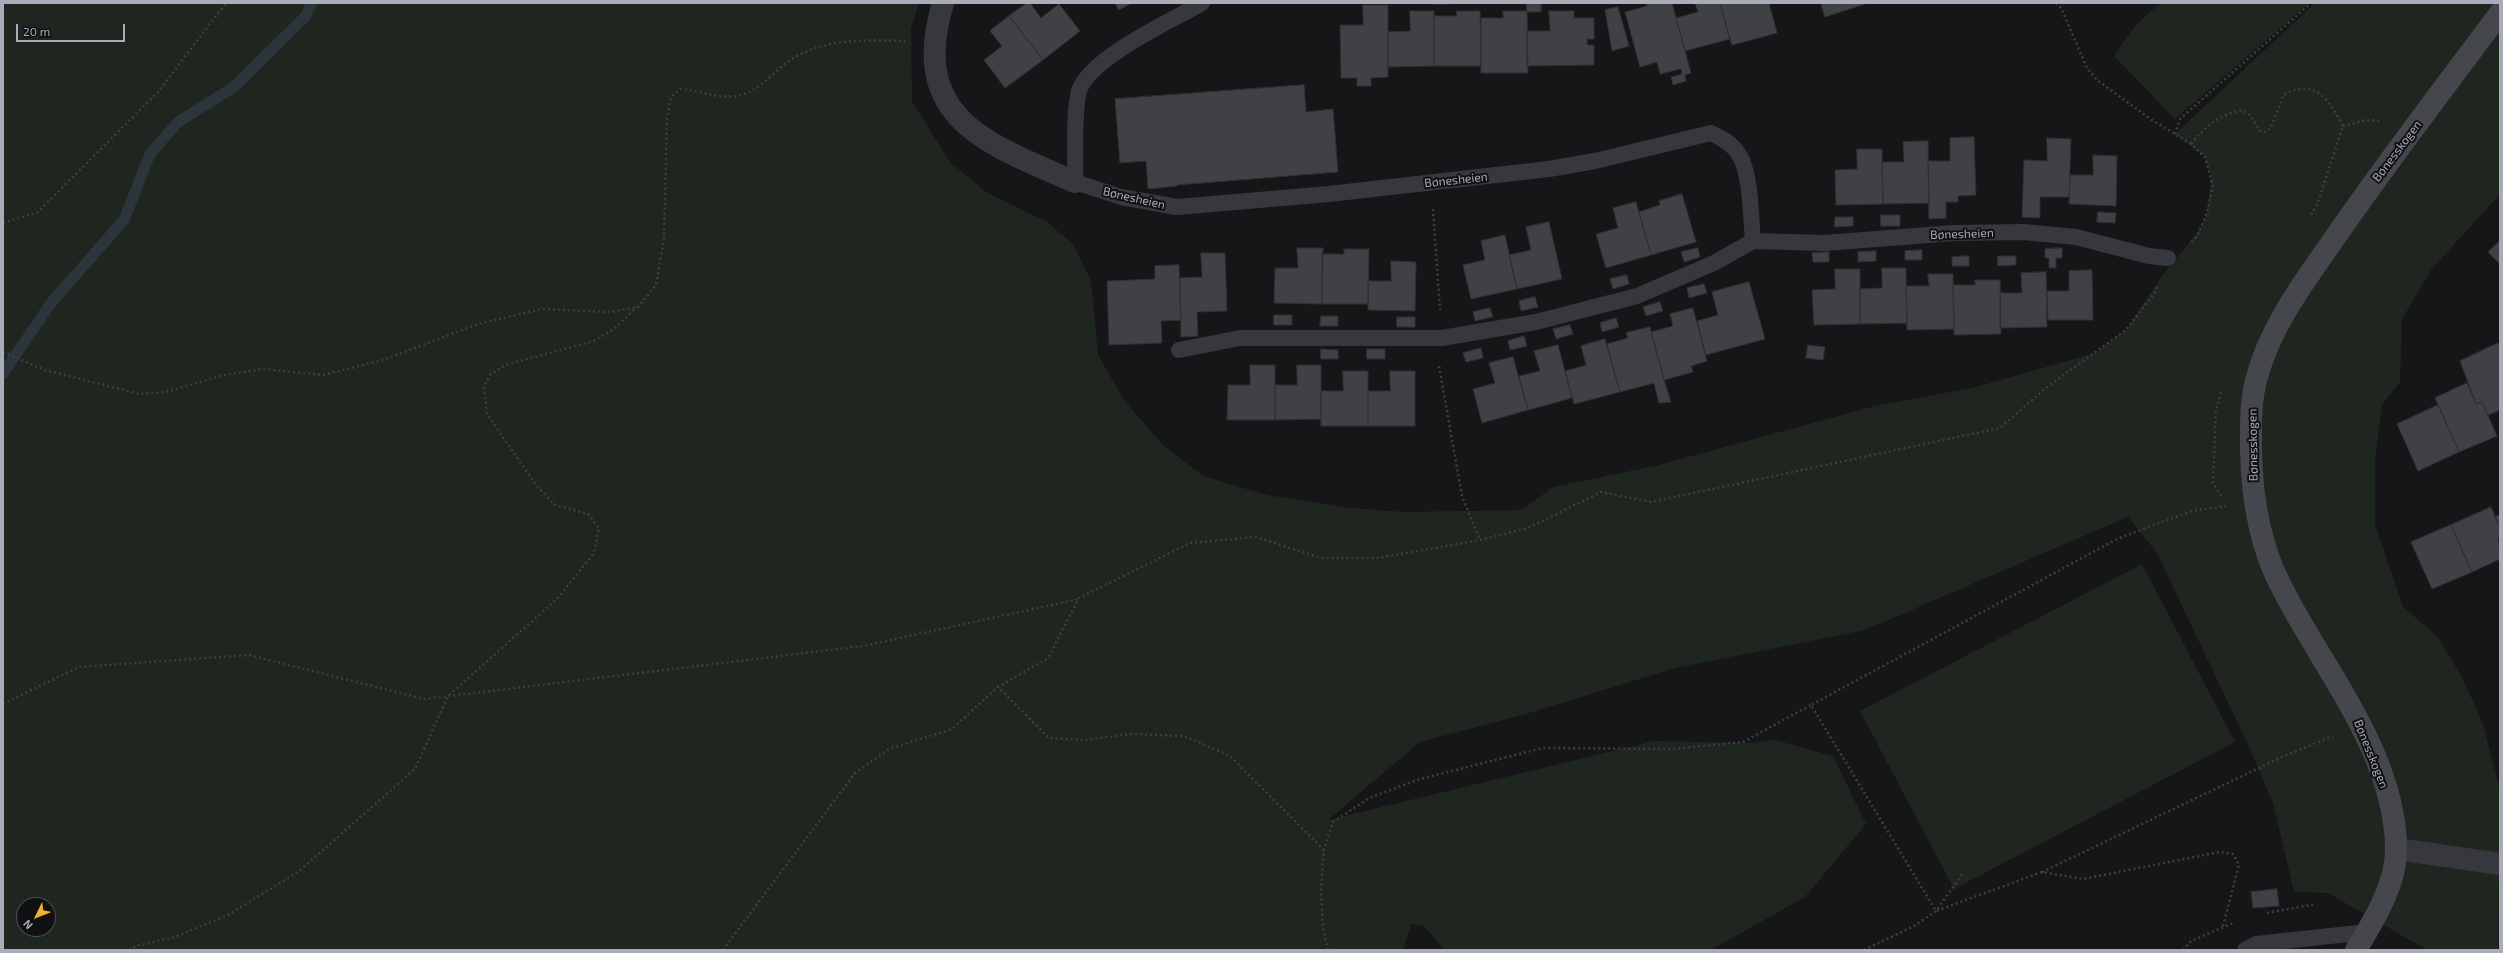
<!DOCTYPE html>
<html>
<head>
<meta charset="utf-8">
<style>
  body { margin:0 }
  #map { position:relative; width:2503px; height:953px; overflow:hidden; background:#161618; font-family:"Exo 2",sans-serif }
  canvas { display:block }
  .frame { position:absolute; inset:0; border:4px solid #a8adb8; pointer-events:none }
  .north { position:absolute; left:16px; top:897px; width:40px; height:40px; box-sizing:border-box; background:#111113; border:1px solid #4d4f55; border-radius:50%; rotate:227deg; font-size:11px; font-weight:700; line-height:16px; text-align:center; color:#a8adb8 }
  .north::after { content:''; display:block; margin:auto; width:14px; height:18px; background:#f2b134; clip-path:polygon(50% 0,100% 100%,50% 72%,0 100%) }
  .scale { position:absolute; left:16px; top:24px; width:109px; height:18px; box-sizing:border-box; border:2px solid #a8adb8; border-top:0; padding-left:5px; font-size:12px; line-height:14px; white-space:nowrap; color:#a8adb8; -webkit-text-stroke:3px #111113; paint-order:stroke }
</style>
</head>
<body>
<div id="map">
<canvas width="2503" height="953"></canvas>
<div class="frame"></div>
<div class="north">N</div>
<div class="scale">20 m</div>
</div>
<script>
const context = document.querySelector('canvas').getContext('2d');
context.lineJoin = 'round';
function paint(path, color) { context.fillStyle = color; context.fill(path, 'evenodd'); }
function stroke(path, color, width, dash) { context.strokeStyle = color; context.lineWidth = width; context.lineCap = dash ? 'butt' : 'round'; context.setLineDash(dash || []); context.stroke(path); }
function write(font, color, halo, rows, align = 'center') {
  context.font = font + ' "Exo 2",sans-serif'; context.lineWidth = 4; context.setLineDash([]); context.textBaseline = 'middle'; context.strokeStyle = halo; context.fillStyle = color; for (const [text, x, y, turn = 0] of rows) {
    context.save(); context.translate(x, y); context.rotate((+turn || 0) * Math.PI / 180); context.textAlign = isNaN(turn) ? turn : align; if (halo) context.strokeText(text, 0, 0); context.fillText(text, 0, 0); context.restore();
  }
}
paint(new Path2D(`
  M3,3h916l-8,26 1,72 38,61 36,30 61,30 26,22 18,37 7,74 26,45 40,46 39,30 64,19 84,13 53,4 118,-2 31,-23 102,-21 220,-60 101,-19 119,-34 31,-23 35,-53 40,-49 6,-15 4,-36 -6,-20 -30,-23 140,-131h185v191l-69,76 -29,49 -2,63 -18,23 -7,55v64l28,83 34,29 25,41 21,47 17,66 -2,160h-71l-99,-57 -34,-1 -21,-89 -23,-54 -93,-196 -29,-36 -263,113 -190,38 -149,46 -106,28 -92,78 326,-79 96,2 25,-3 58,16 33,68 -61,73 -94,53h-266l-21,-24 -13,-2 -8,26h-1400zM24,905h24v24h-24z
  M2160,3h149l-134,116 -61,-63 20,-29z
  M2142,564l93,178 -281,147 -94,-178z`), '#1e261f');
stroke(new Path2D(`
  M3,374l48,-71 73,-83 26,-66 28,-32 56,-35 71,-70 7,-14`), '#2c353c', 11);
const building = new Path2D(`
  M1027,3h3l11,15 18,-14 21,27 -37,29 -34,-44z
  M1115,3h17l-13,7z
  M1433,3h17v1h-17z
  M1527,3h17v1h-3v8h-14z
  M1646,3h26l19,70 -6,2 1,6 -13,4 -2,-8 11,-3 -1,-5 -21,5 -3,-12 -17,5 -15,-55 22,-6z
  M1695,3h25l10,36 -45,12 -9,-33 22,-6z
  M1720,3h49l8,30 -45,12z
  M1821,3h47l-43,14z
  M1363,5h25v72l-17,1v8h-14v-8h-16l-1,-53h23z
  M1618,7l11,39 -17,5 -7,-41z
  M1410,11h24v55l-46,1v-35l22,-1z
  M1456,11h24l1,55h-47v-50h23z
  M1503,11h24l1,62h-47v-55h22z
  M1549,11h25v7h20v21h-7v6h7v20l-67,1v-35h23z
  M1009,16l34,44 -38,28 -21,-28 18,-14 -12,-15z
  M1304,85l2,27 27,-3 5,63 -161,13v1l-29,3 -2,-28 -26,2 -5,-64z
  M1974,137l2,58 -18,1v6h-12v16l-17,1 -1,-58h22v-23z
  M2047,138l24,1 -2,58h-29v21l-18,-1 2,-57 23,1z
  M1928,141l1,62 -46,1 -1,-42h22l-1,-20z
  M1857,149h25l1,55 -47,1 -1,-35 22,-1z
  M2093,155l24,1 -1,50 -47,-2 1,-29h23z
  M1682,194l14,48 -45,13 -12,-43 21,-7 -1,-4z
  M1636,202l15,53 -45,13 -10,-34 22,-6 -5,-20z
  M2098,212l18,1 -1,10 -18,-1z
  M1881,215h19v11h-19z
  M1835,217h18v9l-18,1z
  M1549,222l13,57 -45,10 -8,-34 22,-5 -5,-23z
  M1505,235l12,54 -46,10 -8,-34 22,-5 -4,-19z
  M2500,241v23l-12,-12z
  M1297,248h26l-1,56 -48,-1 1,-35h23z
  M1698,248l2,9 -16,5 -3,-10z
  M2062,248v10h-6v10h-7v-10h-4v-9z
  M1344,249h25l-1,55h-46v-50h22z
  M1922,250v10h-17v-9z
  M1876,251v10l-18,1v-10z
  M1829,252v10h-16l-1,-9z
  M1201,253h24l2,58 -30,1 1,24 -17,1 -1,-59 22,-1z
  M1969,256v10h-17v-9z
  M1998,256h18v9l-18,1z
  M1391,261l25,1 -1,49 -47,-1v-29h23z
  M1179,265l2,55 -20,1 1,22 -53,2 -2,-64 48,-2v-13z
  M1882,268h24l1,55 -47,1v-35l22,-1z
  M1835,269h25v55l-46,1 -2,-35 23,-1z
  M2092,270l1,50h-45l-1,-29h22v-20z
  M2046,272l1,55 -47,1v-35h22l-1,-20z
  M1928,274h25l1,55 -47,1 -1,-44h23z
  M1627,275l2,9 -16,5 -3,-10z
  M1975,280h25l1,54 -47,1 -1,-50h22z
  M1749,282l16,57 -59,16 -9,-34 21,-6 -6,-23z
  M1704,284l3,9 -18,5 -2,-10z
  M1535,297l3,10 -17,4 -2,-10z
  M1660,302l3,9 -17,5 -3,-9z
  M1490,308l3,9 -18,4 -2,-9z
  M1693,308l14,53 -16,5 2,6 -29,8 -13,-48 22,-6 -3,-12z
  M1274,315h18v10h-18z
  M1321,316h17v10h-18z
  M1397,317h18v10h-18z
  M1616,318l3,9 -17,5 -2,-9z
  M1570,325l3,9 -17,5 -3,-10z
  M1650,327l14,53 7,22 -12,1 -5,-20 -34,9 -5,-17 -8,-31 21,-6 -2,-5z
  M1524,336l3,10 -17,4 -2,-9z
  M1605,339l15,53 -46,12 -9,-33 21,-6 -5,-19z
  M2498,343l2,6v61l-12,5 -6,-13 -6,2 -16,-43z
  M1558,345l14,53 -44,12 -9,-34 21,-5 -6,-20z
  M1808,345l17,2 -2,13 -17,-2z
  M1481,348l2,10 -17,4 -3,-9z
  M1321,349l17,1v9h-17z
  M1367,349h18v10h-18z
  M1513,357l15,53 -46,13 -9,-34 22,-6 -6,-20z
  M1250,365h25v55h-48l1,-35h22z
  M1297,365h24v54l-46,1v-35h22z
  M1343,371h25v55h-47v-35h22z
  M1390,371h25v55h-47v-35h22z
  M2467,383l9,21 6,-2 15,34 -38,16 -24,-54z
  M2438,405l21,47 -41,19 -21,-47z
  M2491,507l9,21v9l-2,1 2,21 -28,13 -21,-47z
  M2500,515v13l-5,-11z
  M2451,525l21,47 -40,17 -21,-47z
  M2277,889l2,17 -26,2 -2,-16z`);
paint(building, '#404145');
stroke(building, '#303034', 1);
stroke(new Path2D(`
  M2056,3l5,5 26,60 10,12 52,38 42,26 14,13 8,29 -6,27 -10,23 -7,8
  M2343,126l23,-6 16,1
  M2175,134l5,-15 131,-116
  M2191,144c14,-18 29,-29 51,-34l8,5 11,17h5l5,-5 13,-33c33,-16 44,6 59,32l-26,79 -7,11
  M1433,209l7,101
  M3,223l35,-11 120,-120 68,-89
  M3,352l42,18 95,24 26,-2 58,-17 40,-6 59,6 60,-15 95,-36 64,-15 69,3 27,-5 18,-22 8,-45 3,-123 4,-20 9,-8c20,1 37,10 57,7 23,-4 37,-26 55,-37 34,-21 74,-19 113,-18
  M1439,366l23,130 18,44
  M2221,392l-5,18 -3,73 9,14
  M3,704l76,-37 170,-12 175,44 439,-53 216,-47
  M1324,850l-94,-94 -46,-20 -53,-2 -46,6 -36,-2 -51,-51 50,-29 31,-60 111,-55 66,-6 65,21h57l102,-18 48,-12 73,-36 50,10 349,-74 47,-41 79,-57 30,-39 2,-7
  M2042,872l242,-116 49,-20
  M2267,913l49,-9
  M2223,926l16,-61 -6,-11 -13,-2 -137,27 -41,-7 -106,39 -125,-206 308,-167 73,-27 34,-5
  M129,950l7,-4 39,-9 53,-22 70,-43 117,-103 33,-73 109,-97 37,-46 5,-25 -11,-14 -33,-9 -19,-20 -49,-71 -3,-27 6,-12 15,-10 89,-24 20,-12 23,-22
  M723,950l132,-177 34,-24 63,-20 46,-42
  M1328,950l-5,-21 -2,-40 3,-39 9,-28 36,-24 51,-19 123,-31 129,1 71,-7 68,-37
  M1864,950l50,-24 22,-15 27,-38
  M2183,950l8,-9 42,-18`), '#3d3f44', 2.5, [2, 3]);
stroke(new Path2D(`
  M1202,3c-31,18 -113,55 -123,88 -6,23 -3,66 -4,91l46,15 56,10 152,-13 220,-25 46,-8 116,-28c11,5 20,10 27,20 13,18 13,66 15,88l72,2 129,-10 69,-1 53,5 73,19 19,2
  M1179,350l61,-12h202l94,-16 101,-26 77,-33 39,-22
  M2245,950l11,-6 111,-12`), '#37383d', 16);
stroke(new Path2D(`
  M943,3c-35,116 45,141 132,179
  M2397,849l103,15`), '#37383d', 22);
stroke(new Path2D(`
  M2356,950c18,-30 41,-67 40,-102 -1,-97 -75,-181 -116,-264 -21,-41 -28,-88 -29,-133 0,-25 -1,-50 6,-74 13,-50 47,-95 77,-138 53,-77 110,-151 166,-226`), '#45474d', 22);
write('12px', '#a8adb8', '#111113', [
  ["Bønesskogen",2397,151,-53],
  ["Bønesheien",1456,180,-6],
  ["Bønesheien",1134,198,13],
  ["Bønesheien",1962,234,-2],
  ["Bønesskogen",2253,445,-91],
  ["Bønesskogen",2371,754,68]
]);
</script>
</body>
</html>
